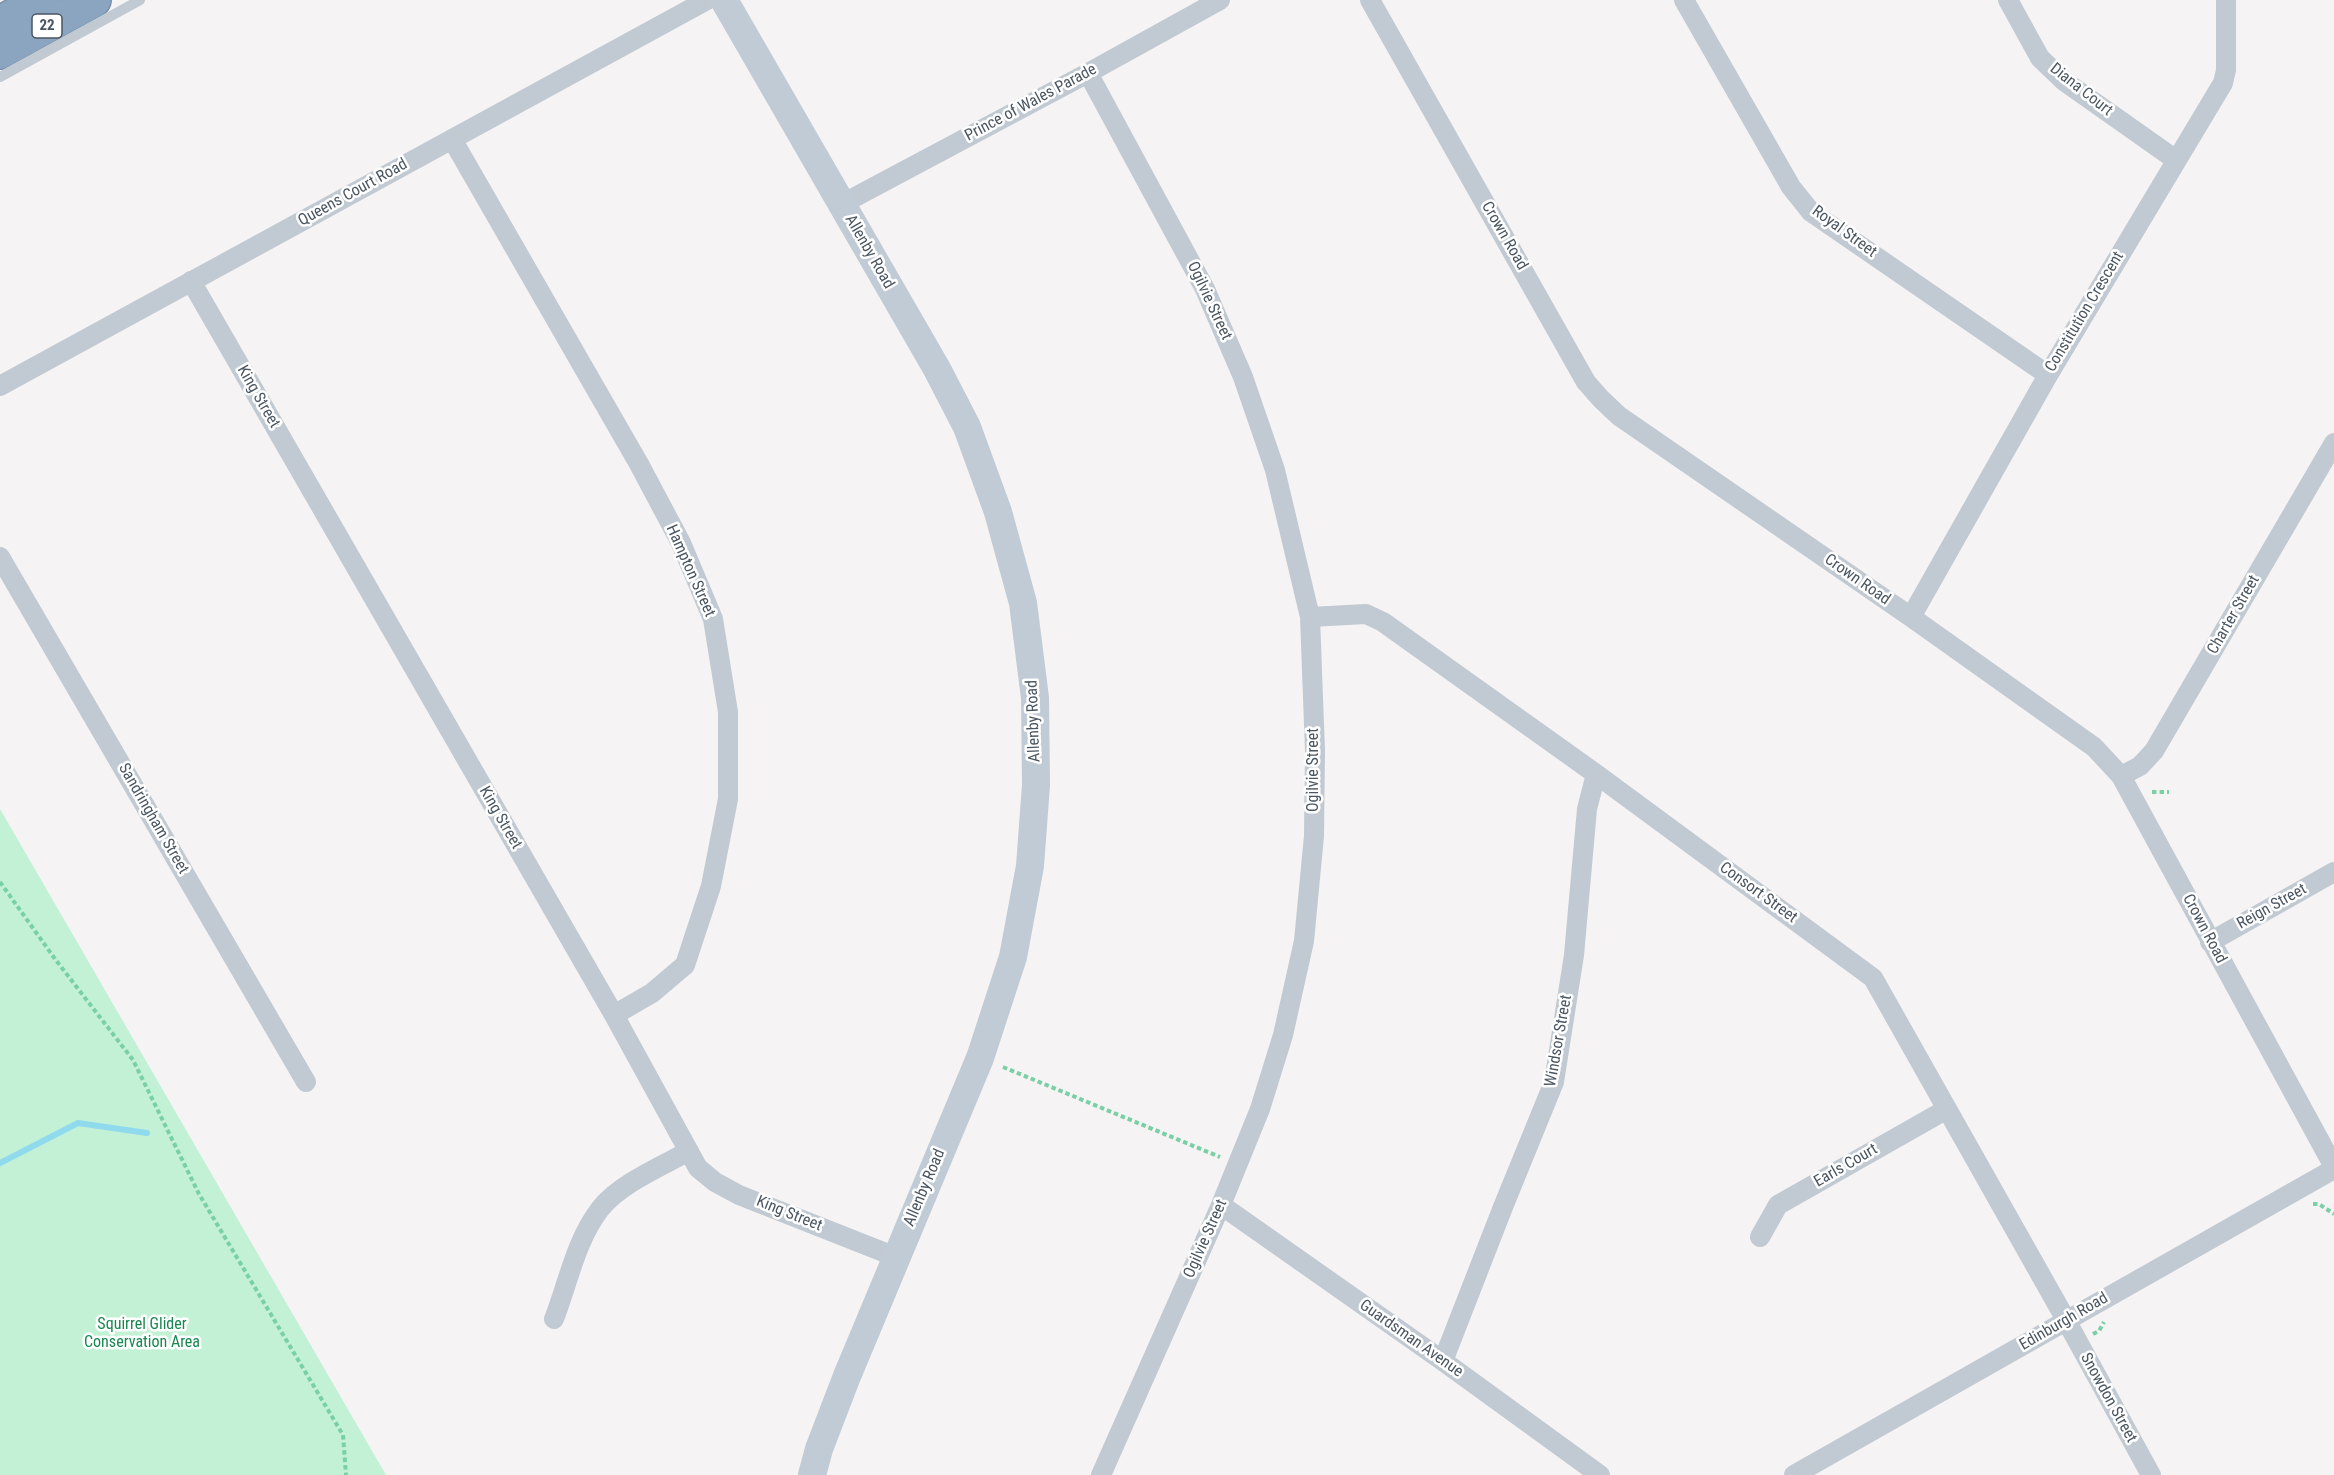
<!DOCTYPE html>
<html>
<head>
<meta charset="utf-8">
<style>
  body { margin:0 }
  canvas { display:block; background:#f5f3f3 }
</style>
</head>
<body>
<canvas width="2334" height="1475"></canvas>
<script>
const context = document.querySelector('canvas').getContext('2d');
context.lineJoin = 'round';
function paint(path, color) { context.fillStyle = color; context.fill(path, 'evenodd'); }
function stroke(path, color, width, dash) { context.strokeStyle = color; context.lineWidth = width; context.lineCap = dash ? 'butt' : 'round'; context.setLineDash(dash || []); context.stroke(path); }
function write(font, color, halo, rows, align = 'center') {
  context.font = font + ' "Roboto Condensed",sans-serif'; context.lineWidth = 5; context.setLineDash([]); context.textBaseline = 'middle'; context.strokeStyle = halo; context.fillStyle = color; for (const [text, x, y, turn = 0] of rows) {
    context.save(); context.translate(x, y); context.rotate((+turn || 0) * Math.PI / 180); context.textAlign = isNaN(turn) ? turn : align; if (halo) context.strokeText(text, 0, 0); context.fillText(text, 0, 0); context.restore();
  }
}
paint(new Path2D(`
  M0,809l386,666h-386z`), '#c3f1d5');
stroke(new Path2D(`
  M0,1163l78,-40 69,10`), '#90daee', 6);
const highway = new Path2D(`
  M0,23l42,-23
  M0,52l94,-52`);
stroke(highway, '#7690ad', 36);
stroke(new Path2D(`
  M2152,792h17
  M0,882l55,77 78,101 66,134 144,241 3,40
  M1003,1067l217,90
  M2313,1204h6l15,10
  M2093,1334l6,-3 5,-9`), '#7ad0a6', 4, [4.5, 3]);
stroke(new Path2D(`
  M0,77l140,-77`), '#c1cad2', 10);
stroke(new Path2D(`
  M1370,0l216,382 15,17 18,17 292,201 183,130 27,29 213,391
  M1684,0l107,187 20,25 237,163
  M2008,0l32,58 24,23 112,79
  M1088,73l117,216 38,88 32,93 35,147 5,134 -1,85 -10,105 -21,94 -23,74 -39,96 -120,270
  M452,139l187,325 42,79 32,76 15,93v87l-17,87 -26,79 -33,28 -38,22
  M842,204l246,-131 132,-73
  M191,281l423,734 84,153 17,14 24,13 157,62
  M0,386l707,-386
  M0,557l306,525
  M1310,617l56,-3 17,8 213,152 277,204 188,333 90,164
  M1911,617l137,-242 175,-292 3,-13v-70
  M2121,776l19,-10 14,-15 180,-308
  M2210,942l124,-70
  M1221,1205l222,156 157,114
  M1760,1237l18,-32 169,-96
  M554,1319c14,-36 22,-79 46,-110 19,-25 62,-43 89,-58
  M1443,1361l60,-154 51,-125 20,-127 13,-146 9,-35
  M1794,1475l540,-306`), '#c1cad2', 20);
stroke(new Path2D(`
  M724,0l213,369 30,58 31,85 25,91 12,95 1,87 -6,81 -17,91 -33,101 -133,318 -28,73 -7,26`), '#c1cbd6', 28);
stroke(highway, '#8ba5c1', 33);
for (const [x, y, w] of [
  [47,26,30]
]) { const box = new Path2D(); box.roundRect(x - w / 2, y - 12, w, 24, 4.5); context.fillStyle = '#fff'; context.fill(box); stroke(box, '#4a5661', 1.5); }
write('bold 15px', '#4a5661', null, [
  ["22",47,26]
]);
write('16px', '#4a5661', '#fff', [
  ["Diana Court",2081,90,38],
  ["Prince of Wales Parade",1031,103,-28],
  ["Queens Court Road",353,193,-29],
  ["Royal Street",1844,232,36],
  ["Crown Road",1504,236,60],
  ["Allenby Road",869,252,60],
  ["Ogilvie Street",1209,301,65],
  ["Constitution Crescent",2085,312,-59],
  ["King Street",258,397,60],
  ["Hampton Street",690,571,66],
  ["Crown Road",1857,580,35],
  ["Charter Street",2234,615,-60],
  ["Allenby Road",1034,721,-92],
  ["Ogilvie Street",1314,770,-90],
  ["King Street",500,818,60],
  ["Sandringham Street",153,819,60],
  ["Consort Street",1758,893,36],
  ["Reign Street",2272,907,-29],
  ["Crown Road",2204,929,62],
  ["Windsor Street",1559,1041,-80],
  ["Earls Court",1846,1166,-30],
  ["Allenby Road",925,1188,-67],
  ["King Street",789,1214,22],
  ["Ogilvie Street",1206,1239,-66],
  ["Edinburgh Road",2064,1322,-30],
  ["Guardsman Avenue",1411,1339,35],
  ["Snowdon Street",2108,1398,61]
]);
write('16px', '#17864f', '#fff', [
  ["Squirrel Glider",142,1325],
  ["Conservation Area",142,1343]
]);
</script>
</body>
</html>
